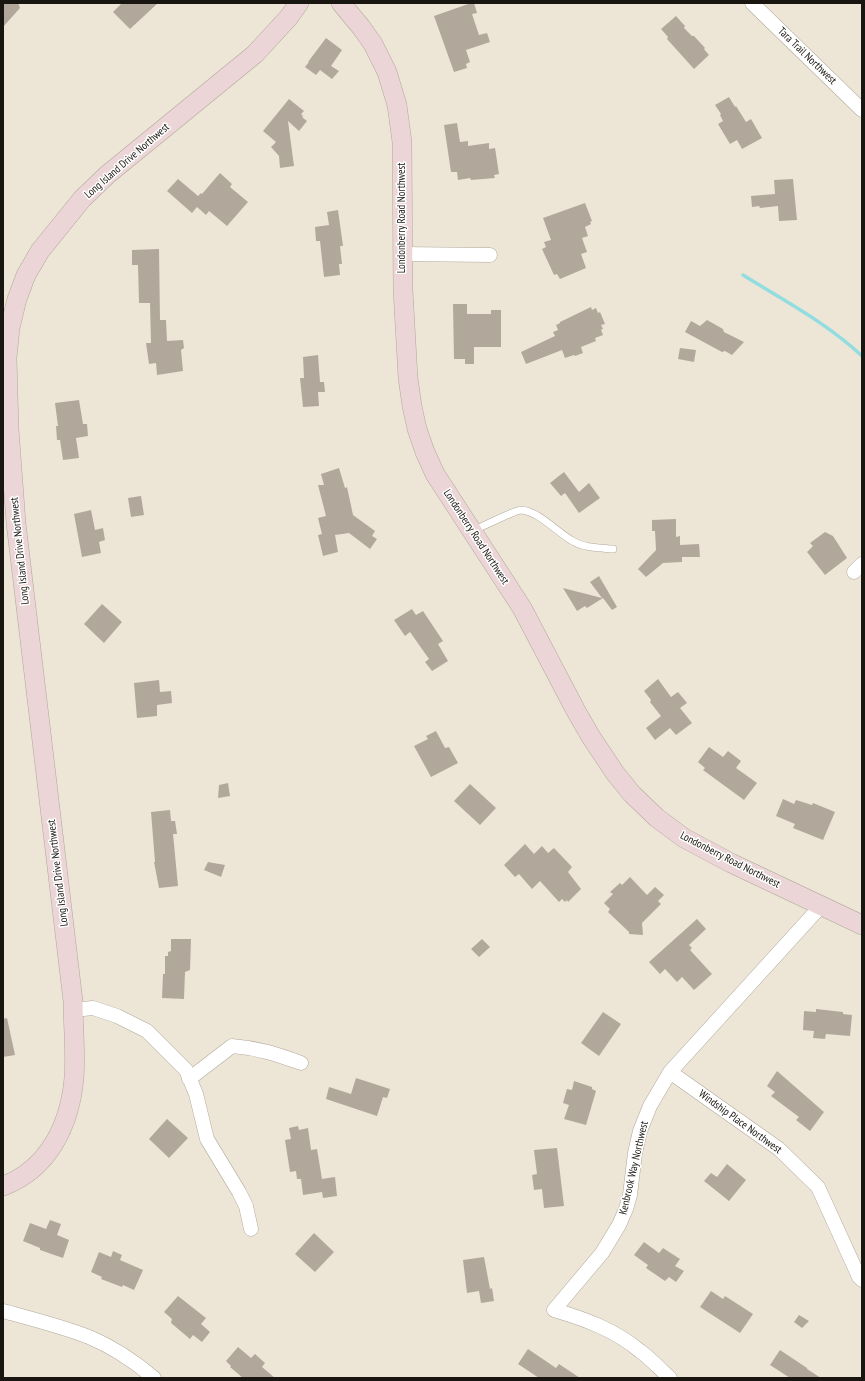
<!DOCTYPE html>
<html>
<head>
<meta charset="utf-8">
<style>
  body { margin:0 }
  #map { position:relative; width:865px; height:1381px; overflow:hidden; background:#ede6d7; font-family:"PT Sans Narrow",sans-serif }
  canvas { display:block }
  .frame { position:absolute; inset:0; border:4px solid #191611; pointer-events:none }
</style>
</head>
<body>
<div id="map">
<canvas width="865" height="1381"></canvas>
<div class="frame"></div>
</div>
<script>
const context = document.querySelector('canvas').getContext('2d');
context.lineJoin = 'round';
function stroke(path, color, width, dash) { context.strokeStyle = color; context.lineWidth = width; context.lineCap = dash ? 'butt' : 'round'; context.setLineDash(dash || []); context.stroke(path); }
function paint(path, color) { context.fillStyle = color; context.fill(path, 'evenodd'); }
function write(font, color, halo, rows, align = 'center') {
  context.font = font + ' "PT Sans Narrow",sans-serif'; context.lineWidth = 3; context.setLineDash([]); context.textBaseline = 'middle'; context.strokeStyle = halo; context.fillStyle = color; for (const [text, x, y, turn = 0] of rows) {
    context.save(); context.translate(x, y); context.rotate((+turn || 0) * Math.PI / 180); context.textAlign = isNaN(turn) ? turn : align; if (halo) context.strokeText(text, 0, 0); context.fillText(text, 0, 0); context.restore();
  }
}
stroke(new Path2D(`
  M743,275c40,25 84,48 119,81`), '#91dddf', 3.5);
paint(new Path2D(`
  M3,3h15l2,5 -17,19z
  M122,3h36l-28,26 -17,-17z
  M471,3h3l3,10 -5,1 7,21 8,-2 3,9 -24,8 4,12 -4,2 1,4 -13,4 -20,-56z
  M676,16l9,10 -1,2 8,8h2l11,12 -1,1 5,6 -15,14 -27,-30 1,-2 -7,-8z
  M326,38l16,12 -11,16 8,5 -7,8 -12,-9 -4,5 -11,-8 4,-5h-1z
  M729,97l6,10 1,-1 10,16 5,-3 11,19 -20,11 -5,-9 -7,4 -12,-20 5,-3 -3,-6 1,-1 -6,-9z
  M289,99l15,12 -3,3 2,2 -1,1 5,4 -8,10 -11,-10 6,45 -14,2 -1,-12 -8,-9 5,-5 -13,-11z
  M457,123l3,19 8,-1v5l21,-3v6l6,-1 4,26 -5,1 1,3 -24,2 -1,-2 -12,2 -1,-8h-6l-7,-47z
  M220,173l12,11 -2,3 18,15 -21,24 -18,-15 -3,4 -9,-8 -5,6 -25,-22 11,-12 20,17 3,-3 1,1z
  M793,179l4,41 -18,1 -1,-15 -18,2 -1,-2 -7,1 -1,-11 24,-2 -1,-14z
  M585,203l7,18 -2,1 1,2 -6,3 3,9 -6,2 5,14 -6,2 5,14 -26,11 -3,-5 -3,1 -12,-26 4,-2 -2,-5 7,-2 -8,-22z
  M338,210l5,36h-3l2,18h-3l1,11 -16,2 -4,-36h-4l-1,-14 14,-2 -2,-13z
  M159,249l1,71h6l1,21 16,-1 1,8 -3,2 2,21 -26,4 -1,-12 -7,1 -3,-21h5l-1,-40h-11l-1,-38h-6v-15z
  M453,304h14v10h24v-4h10v37h-27v17h-9v-5h-11z
  M591,307l1,3 4,-2 2,5 2,-1 5,12 -4,1 2,4 -2,1 2,5 -8,3 1,3 -15,6 2,6 -8,3 -1,-1 -9,3 -3,-8 -36,14 -5,-12 34,-16 -2,-4 5,-2 -2,-5 4,-2v-1z
  M707,320l16,9 1,3 20,10 -12,13 -7,-4 -3,1 -37,-20 6,-11 9,5z
  M680,348l16,2 -2,12 -16,-3z
  M318,355l2,27h4l1,10h-7l1,14 -16,1 -3,-29h4l-1,-21z
  M79,400l4,24h4l1,12 -12,2 3,20 -16,2 -3,-20h-3l-1,-14h2l-3,-23z
  M339,468l6,20 2,-1 6,28 22,16 -3,5 5,3 -7,10 -21,-16 -14,2 3,17 -15,4 -5,-21 4,-1 -4,-16 8,-2 -8,-31h6l-3,-11z
  M564,472l15,20 10,-9 11,15 -21,15 -14,-20 -4,3 -11,-13z
  M141,496l3,19 -13,2 -3,-19z
  M91,510l4,20 8,-2 2,12 -6,2 2,11 -19,4 -8,-43z
  M676,519v18l4,-1v9l19,-1 1,13h-18v5l-19,1 -17,14 -8,-8 18,-19 -1,-19h-3v-11z
  M825,532l8,4 14,22 -22,17 -18,-23 6,-6 -3,-3z
  M599,576l18,31 -5,3 -9,-12 -16,10 -2,-2 -8,5 -14,-23 39,10 -12,-16z
  M102,604l20,18 -18,21 -20,-19z
  M412,609l4,6 7,-4 20,30 -5,3 10,17 -16,10 -7,-9 4,-3 -19,-27 -5,4 -11,-16z
  M658,679l13,18 7,-5 9,11 -7,5 12,15 -16,12 -6,-7 -15,12 -9,-12 15,-12 -11,-14 1,-2 -7,-9z
  M159,680l1,12 11,-1 1,12 -15,2v11l-20,2 -3,-35z
  M436,731l9,17 4,-1 9,16 -27,14 -17,-31 14,-7 -2,-3z
  M709,747l14,10 5,-6 13,10 -5,7 21,15 -13,17 -41,-30 2,-2 -7,-6z
  M228,783l2,13 -12,2 1,-13z
  M470,784l26,24 -16,17 -26,-24z
  M783,799l11,5 2,-4 16,5 1,-2 22,9 -12,28 -30,-12 2,-4 -19,-8z
  M170,810l1,11h4l2,13h-4l5,52 -19,2 -5,-26h1l-4,-50z
  M525,844l9,10 8,-8 6,7 6,-5 18,19 -4,5 13,17 -13,13 -1,-2 -2,2 -3,-3 -3,3 -19,-21 -8,8 -13,-15 -4,3 -11,-12z
  M208,862l17,3 -4,12 -17,-7z
  M630,877l17,18 8,-8 9,8 -6,6 3,3 -19,19 1,12 -14,-1v-2l-21,-20 2,-3 -6,-6 9,-9 -3,-2 10,-9 2,2z
  M697,919l9,10 -17,16 3,3 -2,2 22,24 -18,16 -12,-13 -5,5 -12,-13 -5,5 -11,-12z
  M171,939h20l-1,31 -5,2 -1,27 -22,-1 1,-24h2v-18h3v-4l3,-1z
  M482,939l8,8 -11,10 -8,-8z
  M816,1009l27,3v2l9,1 -2,21 -24,-2 -1,5 -12,-1 1,-7 -11,-1 1,-19 12,1z
  M603,1012l18,12 -22,32 -18,-13z
  M7,1018l8,37 -12,2v-38z
  M777,1071l47,41 -14,19 -14,-11 3,-3 -28,-21 4,-4 -8,-6z
  M356,1078l34,11 -3,9 -4,-1 -6,19 -51,-17 3,-12 22,7z
  M574,1081l18,6v2l4,2 -10,34 -22,-6 5,-14 -6,-2 4,-14 5,1z
  M167,1119l21,19 -19,20 -20,-19z
  M298,1126l1,4 9,-2 3,22 6,-1 5,30 13,-2 2,19 -14,2 -1,-6 -19,3 -2,-16h-4l-1,-8 -6,1 -5,-32 6,-1 -2,-11z
  M557,1148l7,58 -20,2 -2,-19 -8,1 -2,-15 5,-1 -3,-24z
  M727,1164l19,16 -17,21 -25,-20 7,-8 6,4z
  M50,1220l11,4 -4,11 12,5 -6,18 -23,-8v-2l-17,-7 7,-18 16,6z
  M314,1233l20,19 -19,20 -20,-18z
  M644,1242l15,11 4,-5 17,11 -5,7 9,5 -8,11 -7,-5 -4,4 -19,-13 2,-3 -14,-10z
  M113,1251l9,4 -2,5 23,10 -9,20 -11,-5 -1,2 -21,-8 1,-2 -11,-5 8,-20 12,5z
  M484,1257l6,32 2,-1 2,13 -13,2 -2,-12 -12,2 -4,-33z
  M711,1291l12,8 2,-3 28,18 -13,19 -40,-26z
  M178,1296l28,22 -5,6 9,8 -8,10 -9,-7 -3,4 -19,-16 1,-4 -8,-7z
  M799,1315l10,6 -7,7 -8,-6z
  M238,1347l13,11 4,-4 10,9 -3,4 13,11h-32l-13,-11 1,-1 -5,-5z
  M528,1349l28,19 3,-4 21,14h-41l-21,-14z
  M780,1350l27,18v1l14,9h-31l-20,-13z`), '#b2a79b');
const lane = new Path2D(`
  M472,531c8,-3 43,-21 49,-21 17,1 35,21 50,30 12,8 28,8 42,9`);
const street = new Path2D(`
  M752,3l110,107
  M402,254l88,1
  M854,572l8,-8
  M73,1010l20,-2 24,8 30,15 39,39 10,24 11,45 32,53 7,14 5,23
  M670,1072l109,77 39,38 41,90 3,3
  M189,1079l43,-33c26,2 44,8 69,17
  M3,1311c29,8 58,15 86,26 24,10 45,24 65,41
  M670,1378c-10,-9 -19,-19 -30,-27 -25,-21 -55,-32 -86,-41l48,-57 17,-28 7,-16 4,-14 5,-42 5,-22 10,-25 20,-34 151,-166`);
const secondary = new Path2D(`
  M341,3l20,24 12,17 14,28 10,33 5,37 1,148 5,88 4,28 5,23 8,23 10,22 87,134 54,103 15,26 24,36 17,21 25,24 27,20 47,25 131,62
  M3,1186c46,-17 67,-62 71,-108 2,-25 -1,-52 -1,-77l-57,-478 -7,-94 -2,-71 3,-30 7,-29 9,-24 14,-24 42,-52 25,-24 148,-121 34,-37 10,-14`);
stroke(lane, '#afa89a', 8);
stroke(street, '#afa89a', 15);
stroke(secondary, '#afa89a', 20);
stroke(lane, '#fff', 7);
stroke(street, '#fff', 14);
stroke(secondary, '#ecd5d6', 19);
write('11px', '#191611', '#fff', [
  ["Tara Trail Northwest",807,56,44],
  ["Long Island Drive Northwest",127,161,-41],
  ["Londonberry Road Northwest",402,218,-90],
  ["Londonberry Road Northwest",476,537,57],
  ["Long Island Drive Northwest",20,551,-96],
  ["Londonberry Road Northwest",730,860,27],
  ["Long Island Drive Northwest",58,873,-97],
  ["Windship Place Northwest",740,1122,36],
  ["Kenbrook Way Northwest",634,1168,-77]
]);
</script>
</body>
</html>
